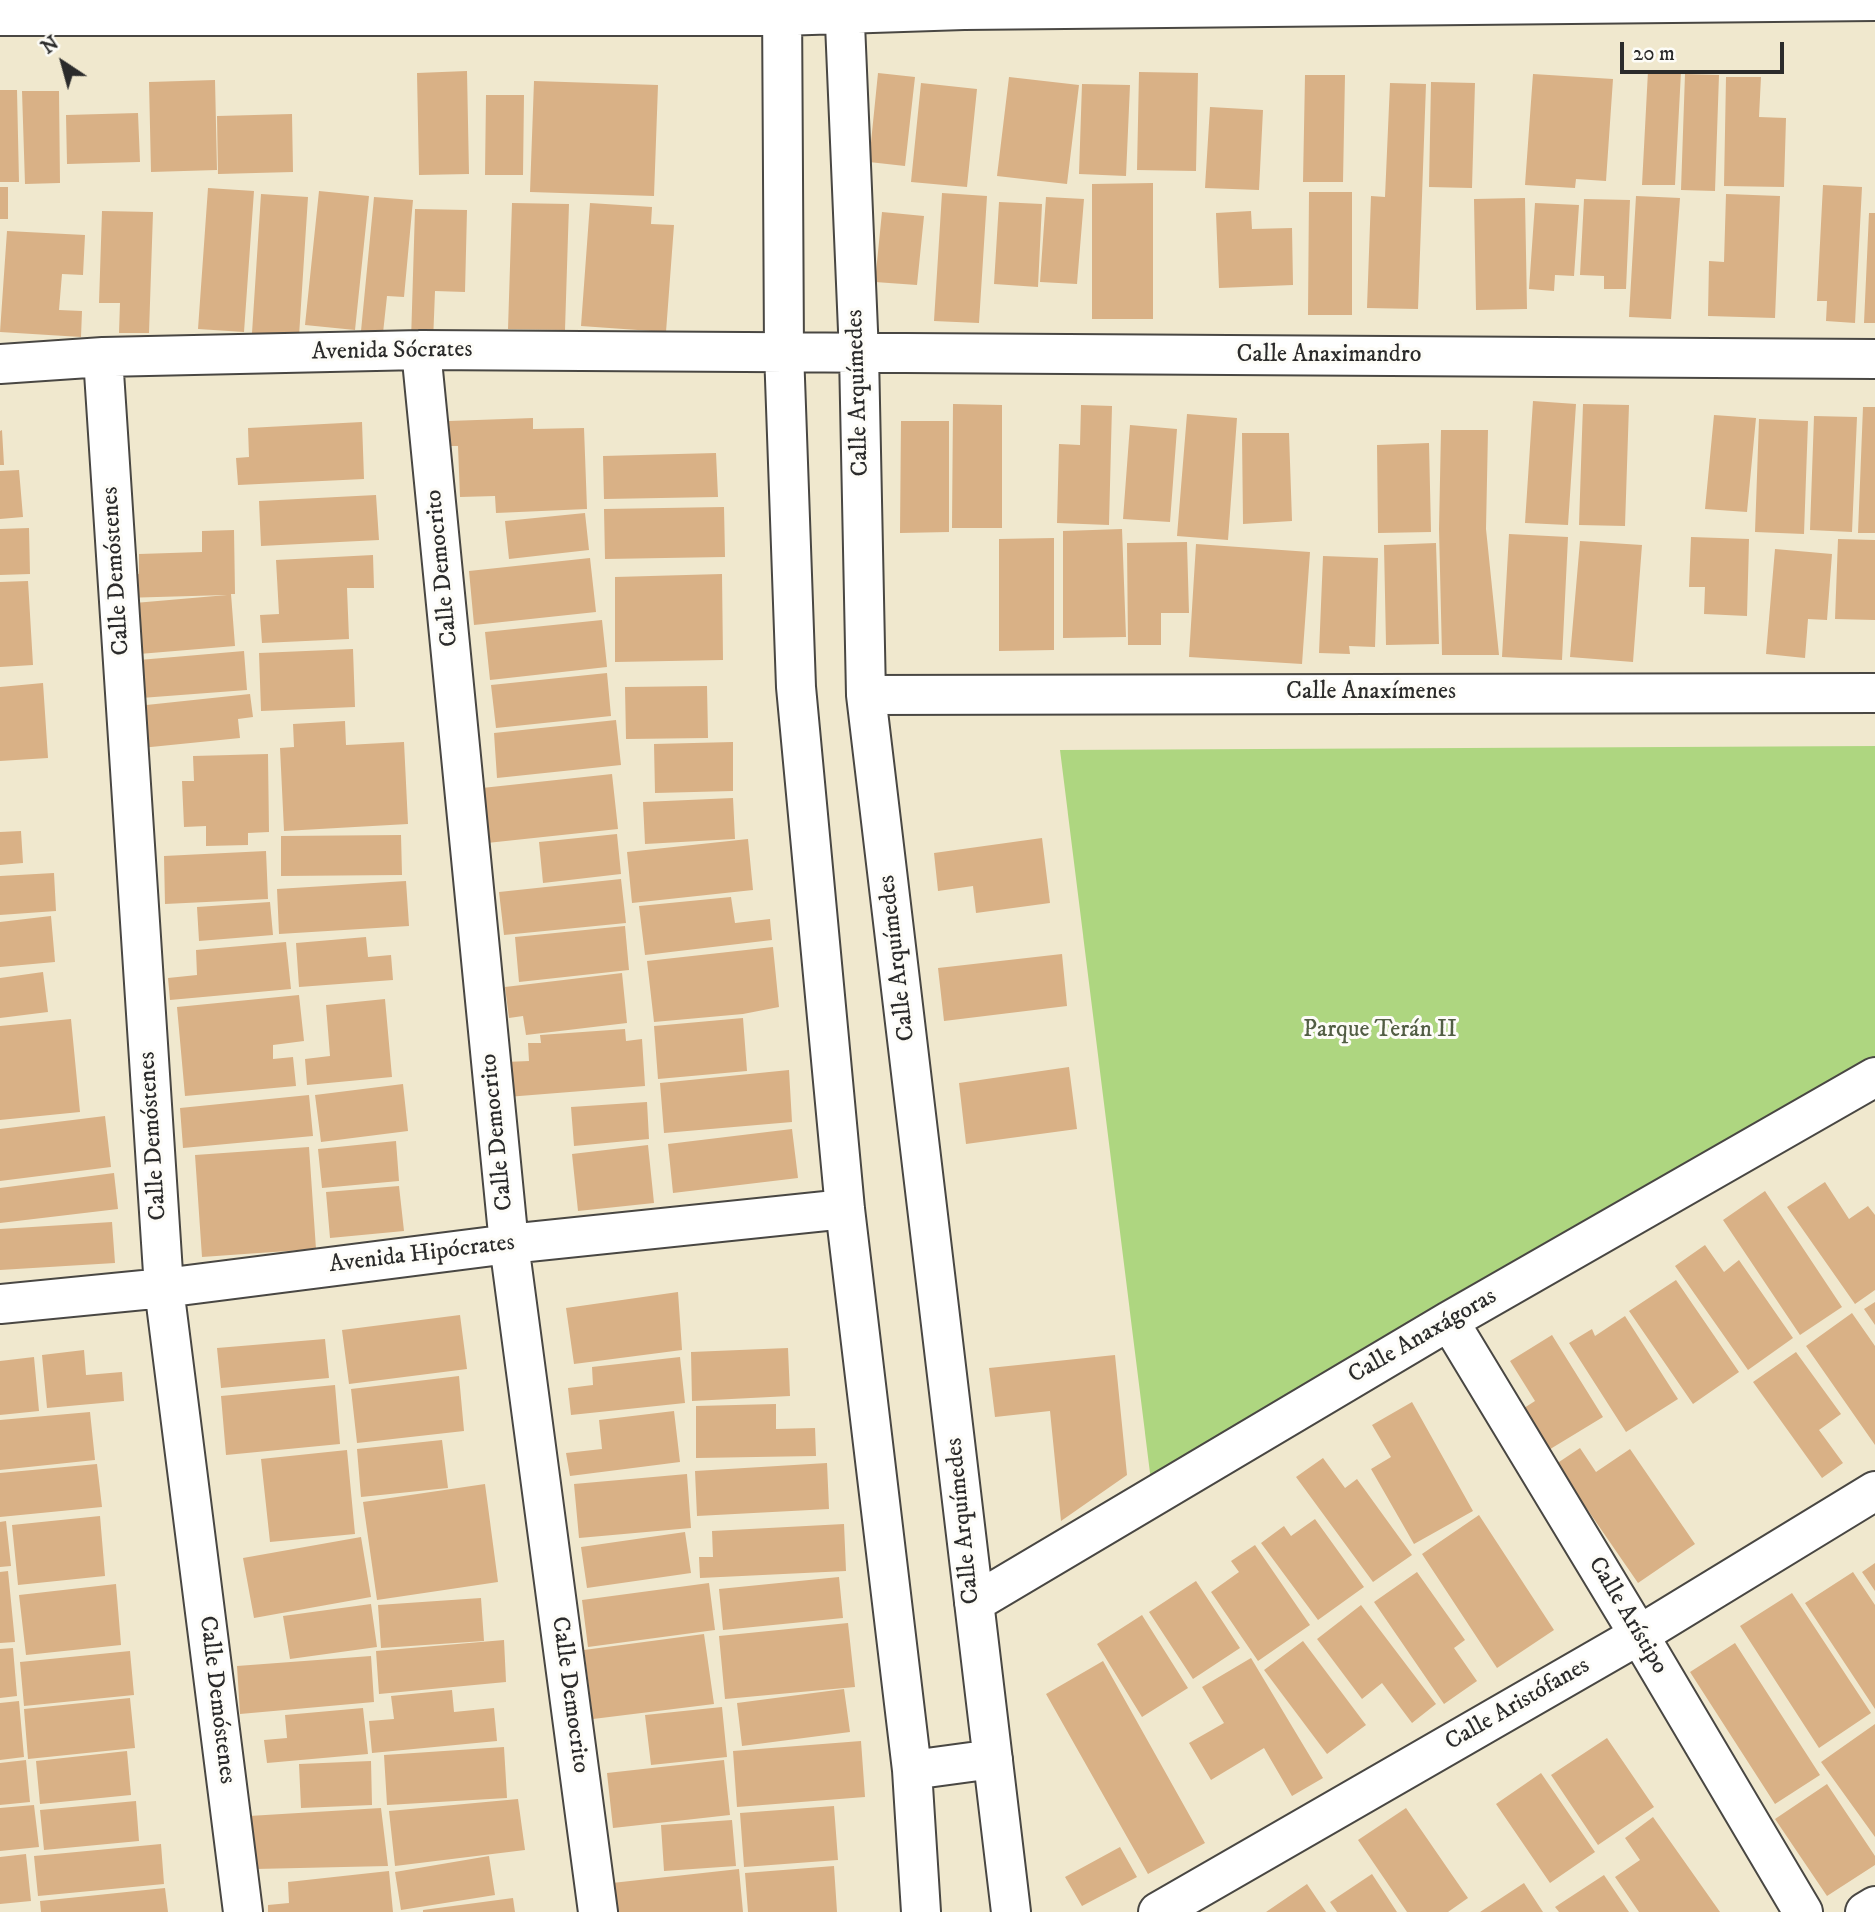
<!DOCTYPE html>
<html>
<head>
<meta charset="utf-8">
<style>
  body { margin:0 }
  #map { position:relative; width:1875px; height:1912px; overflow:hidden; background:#f0e8ce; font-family:"IM FELL DW Pica",serif }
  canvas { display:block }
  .north { position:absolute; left:28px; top:28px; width:70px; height:70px; -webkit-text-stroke:5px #fdfcf7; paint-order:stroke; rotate:324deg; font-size:19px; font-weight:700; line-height:28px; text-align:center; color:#2b2b2b }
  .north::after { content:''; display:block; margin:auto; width:24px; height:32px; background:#2b2b2b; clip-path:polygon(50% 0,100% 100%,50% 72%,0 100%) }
  .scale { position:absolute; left:1620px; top:42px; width:164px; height:32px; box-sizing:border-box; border:4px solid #2b2b2b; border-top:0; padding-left:9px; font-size:21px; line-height:24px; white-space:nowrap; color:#2b2b2b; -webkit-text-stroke:5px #fdfcf7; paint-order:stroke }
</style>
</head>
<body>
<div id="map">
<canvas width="1875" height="1912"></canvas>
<div class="north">N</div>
<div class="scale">20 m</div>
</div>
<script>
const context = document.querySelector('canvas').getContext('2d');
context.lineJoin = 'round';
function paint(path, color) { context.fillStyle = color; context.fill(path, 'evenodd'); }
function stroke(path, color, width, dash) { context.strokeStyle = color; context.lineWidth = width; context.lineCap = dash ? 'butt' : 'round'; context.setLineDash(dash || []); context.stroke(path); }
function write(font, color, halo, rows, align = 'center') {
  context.font = font + ' "IM FELL DW Pica",serif'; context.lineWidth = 6; context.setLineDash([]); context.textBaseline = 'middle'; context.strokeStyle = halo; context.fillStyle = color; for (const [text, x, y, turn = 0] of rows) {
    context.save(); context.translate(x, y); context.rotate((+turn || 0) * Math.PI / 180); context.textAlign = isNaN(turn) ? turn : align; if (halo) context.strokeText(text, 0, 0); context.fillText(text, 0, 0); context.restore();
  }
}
paint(new Path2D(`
  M1875,746v318l-722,433 -93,-747z`), '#aed680');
paint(new Path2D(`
  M467,71l2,103 -50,1 -2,-102z
  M1648,71l33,1 -6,113h-33z
  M1139,72l59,1 -2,98 -59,-1z
  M878,73l37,4 -10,89 -36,-4z
  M1533,74l80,5 -7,102 -30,-2 -1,9 -50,-3z
  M1685,74l34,1 -4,116 -34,-1z
  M1305,75h40l-2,107h-40z
  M1009,77l70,8 -12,99 -70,-8z
  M1726,77h35l-2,40 27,1 -2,69 -60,-1z
  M215,80l2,90 -66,2 -2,-90z
  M534,81l124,4 -4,111 -124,-4z
  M1431,82l44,1 -3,105 -43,-1z
  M921,83l56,6 -10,98 -56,-5z
  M1390,83l36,1 -8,225 -51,-1 4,-112 14,1z
  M1082,84l48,1 -4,91 -47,-2z
  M0,90h17l2,92h-19z
  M22,91h37l1,92 -35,1z
  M486,95h38l-1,80h-38z
  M1210,107l53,3 -4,80 -54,-2z
  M138,113l2,49 -73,2 -1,-49z
  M292,114l1,58 -75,2 -1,-58z
  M1153,183v136h-61v-135z
  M1823,185l39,2 -7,136 -29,-2 1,-20h-10z
  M0,187h8v32h-8z
  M208,188l46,3 -10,141 -46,-3z
  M319,191l50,5 -14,134 -50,-5z
  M1309,192h43v123h-44z
  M942,193l45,3 -8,127 -45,-2z
  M261,194l47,3 -9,139 -47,-3z
  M1726,194l54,2 -5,122 -67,-2 1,-55 15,1z
  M1636,196l44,2 -9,121 -42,-2z
  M374,197l39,3 -9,97 -17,-1 -4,37 -22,-2z
  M1046,197l38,2 -7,85 -37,-2z
  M1525,198l2,111 -51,1 -2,-111z
  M1584,199l46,1 -4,89h-22v-13l-24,-1z
  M999,202l43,2 -4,83 -44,-3z
  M512,203l57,1 -4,126 -57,-1z
  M590,203l62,4 -1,17 23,1 -8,107 -85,-6z
  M1535,203l44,2 -5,71 -19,-1 -1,16 -25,-2z
  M415,209l52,1 -2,82 -30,-1 -2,51 -22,-1z
  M102,211l51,1 -4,121h-30l1,-30h-21z
  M1251,211l1,18 40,-1 1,57 -74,3 -3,-75z
  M882,212l42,4 -7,69 -42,-3z
  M1869,213h6v110h-11z
  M7,231l78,4 -2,40 -21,-1 -3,36 23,1 -1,26 -81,-5z
  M1533,401l43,3 -8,121 -43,-2z
  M953,404l49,1v123h-50z
  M1583,404l46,1 -4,121 -46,-1z
  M1081,405l31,1 -3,119 -52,-2 2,-79 21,1z
  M1863,407h12v126h-17z
  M1187,414l50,4 -9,122 -51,-4z
  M1714,415l42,3 -9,94 -42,-3z
  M1814,416l43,1 -5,115 -42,-2z
  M533,418v11l51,-1 3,81 -91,4 -1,-17 -35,1 -2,-51h-8l-1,-25z
  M1759,419l49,2 -4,113 -49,-2z
  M901,421h48v111l-49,1z
  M362,422l2,57 -126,6 -2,-27 13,-1 -1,-29z
  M1130,425l47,4 -7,93 -47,-3z
  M2,430l2,35h-4v-34z
  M1441,430h47l-2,99 13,126h-57l-3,-126z
  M1242,433h47l3,88 -49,3z
  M1429,443l2,89 -53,1 -1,-88z
  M716,453l2,44 -114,2 -1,-43z
  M19,470l4,47 -23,2v-48z
  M376,495l3,45 -118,6 -2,-45z
  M724,507l1,50 -120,2 -1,-50z
  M585,513l4,37 -80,9 -4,-38z
  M29,528l1,46 -30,1v-46z
  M1122,529l4,108 -63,1v-107z
  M234,530l1,64h-4l4,52 -108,9 -4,-51 104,-9 -105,3v-23l17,-1v-20l63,-2v-21z
  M1509,534l59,3 -6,123 -60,-3z
  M1691,537l58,2 -2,77 -43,-2 1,-27h-16z
  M1054,538v112l-55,1v-112z
  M1838,539l37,1v80l-40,-1z
  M1580,541l62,4 -9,117 -63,-5z
  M1187,542l2,71h-28v32h-33l-1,-102z
  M1436,543l3,101 -53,1 -2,-100z
  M1196,544l114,8 -8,112 -113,-7z
  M1775,549l57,5 -5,66 -19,-1 -3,39 -39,-4z
  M373,555l1,33h-27l2,51 -87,4 -2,-28 19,-1 -3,-54z
  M1323,556l55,2 -3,89 -26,-1 1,8 -31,-1z
  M590,558l6,54 -122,13 -5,-54z
  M722,574l1,86 -108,2v-85z
  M28,581l5,84 -33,2v-85z
  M602,620l5,47 -117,13 -5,-48z
  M353,649l2,58 -94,4 -2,-58z
  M244,651l3,39 -106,8 -2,-38z
  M607,673l4,43 -115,12 -5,-43z
  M43,683l5,75 -48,3v-74z
  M707,686l1,52 -82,1 -1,-52z
  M250,694l3,23 -15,2 2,19 -99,10 -4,-42z
  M616,720l5,45 -124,13 -3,-45z
  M345,721l1,24 58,-3 4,82 -124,7 -4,-83 14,-1 -1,-23z
  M733,742v49l-78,2 -1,-49z
  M268,754l1,78 -21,1v12l-42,1v-20l-22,1 -2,-46h12l-1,-25z
  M612,774l6,55 -131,14 -5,-55z
  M733,798l2,41 -90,5 -2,-42z
  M21,831l2,32 -23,2v-33z
  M617,834l4,40 -78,9 -4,-41z
  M401,835l1,40 -121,1v-40z
  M1042,838l8,65 -74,10 -3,-27 -35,5 -4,-38z
  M748,839l5,51 -121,13 -5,-51z
  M266,851l2,48 -103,5 -1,-48z
  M54,873l2,38 -56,4v-39z
  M621,879l5,44 -122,12 -5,-43z
  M406,881l3,45 -130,8 -2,-45z
  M731,897l4,26 35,-4 2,21 -127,15 -6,-49z
  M270,902l3,33 -74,6 -2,-34z
  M51,916l4,46 -55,5v-45z
  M625,926l4,44 -110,12 -4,-45z
  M366,937l2,20 23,-2 2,25 -94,7 -3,-44z
  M286,942l5,47 -121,11 -2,-22 29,-3 -1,-25z
  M773,947l6,60 -36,7 -89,8 -7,-61z
  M1062,954l5,52 -123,15 -6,-53z
  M43,972l5,40 -48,6v-40z
  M622,973l5,50 -101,12 -3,-19 -14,2 -4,-31z
  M299,995l5,46 -31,4v14l20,-2 3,29 -111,10 -8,-89z
  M385,999l7,78 -85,8 -2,-26 25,-3 -4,-51z
  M743,1018l4,53 -89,8 -4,-53z
  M71,1019l9,93 -80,8v-94z
  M625,1029l1,12 16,-2 3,47 -138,11 -2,-35 24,-1 -1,-18h13l-1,-8z
  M1069,1067l8,62 -111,15 -7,-61z
  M789,1070l3,52 -128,11 -4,-50z
  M403,1084l5,47 -87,11 -6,-47z
  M309,1095l4,41 -130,12 -3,-40z
  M647,1102l2,37 -75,7 -3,-39z
  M105,1116l6,51 -111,14v-52z
  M792,1129l6,49 -125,15 -5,-49z
  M396,1141l3,40 -77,7 -4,-39z
  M648,1145l6,58 -76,8 -6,-57z
  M309,1147l7,102 -114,8 -7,-102z
  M114,1173l4,36 -118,14v-35z
  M1825,1182l24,37 19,-13 7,9v75l-20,14 -68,-97z
  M399,1186l5,45 -74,7 -4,-46z
  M1765,1191l77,116 -42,28 -77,-115z
  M112,1222l3,41 -115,7v-41z
  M1705,1245l19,27 15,-12 54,78 -45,32 -73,-104z
  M1676,1280l63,92 -46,32 -64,-93z
  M678,1292l4,58 -108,14 -8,-56z
  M1875,1302v23l-11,-16z
  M1852,1313l23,33v99l-69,-99z
  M460,1315l7,54 -118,15 -7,-54z
  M1625,1316l53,83 -52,33 -57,-89 23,-14 3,7z
  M1552,1335l51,82 -56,34 -26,-41 14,-9 -25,-40z
  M325,1339l4,39 -108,10 -4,-40z
  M788,1348l2,48 -98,5 -1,-49z
  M84,1350l2,25 36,-3 2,29 -77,7 -5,-53z
  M1796,1352l45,62 -22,16 24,33 -21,15 -69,-96z
  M1115,1355l12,120 -66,46 -11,-110 -55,6 -6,-49z
  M34,1357l5,54 -39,4v-54z
  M680,1357l5,46 -114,12 -3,-27 25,-3 -1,-18z
  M459,1376l5,55 -107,12 -6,-54z
  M335,1385l5,59 -114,11 -5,-59z
  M1412,1402l61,109 -59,33 -43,-75 20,-12 -19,-32z
  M776,1404v25l39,-1 1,28 -120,2v-52z
  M674,1411l6,51 -110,14 -4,-23 36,-4 -3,-29z
  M90,1412l5,48 -95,10v-50z
  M442,1440l6,48 -87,9 -4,-48z
  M1580,1448l16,24 34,-23 65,95 -57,39 -82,-119z
  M347,1450l8,84 -85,8 -9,-83z
  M1323,1458l22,30 12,-9 55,76 -39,27 -77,-105z
  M827,1463l2,46 -132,7 -2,-45z
  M97,1464l5,43 -102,10v-44z
  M687,1474l4,54 -112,10 -5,-54z
  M485,1484l13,98 -121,18 -14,-98z
  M1479,1515l75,115 -57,38 -75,-114z
  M100,1516l5,60 -87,9 -6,-60z
  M1315,1519l49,68 -46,33 -57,-77 23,-17 7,10z
  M6,1521l5,45 -11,1v-45z
  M844,1524l2,47 -146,7 -1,-21h14l-1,-26z
  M685,1532l6,41 -104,15 -6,-41z
  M361,1537l10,60 -117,21 -11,-60z
  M1255,1545l55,80 -52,36 -47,-69 28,-20 -8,-11z
  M1875,1563v28l-13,-19z
  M8,1571l7,71 -15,1v-71z
  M1417,1572l48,68 -11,8 23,33 -33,23 -70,-102z
  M1853,1572l22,33v104l-70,-106z
  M839,1577l4,41 -120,12 -4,-41z
  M1196,1581l44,67 -47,31 -44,-67z
  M709,1583l6,47 -127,17 -6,-47z
  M116,1584l5,61 -95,10 -7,-60z
  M1792,1593l79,120 -52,35 -79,-122z
  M481,1598l3,43 -103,7 -3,-43z
  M371,1604l6,43 -87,12 -7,-43z
  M1361,1605l75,99 -24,19 -30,-40 -20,16 -45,-60z
  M1142,1615l46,73 -46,29 -45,-73z
  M848,1623l7,64 -130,12 -6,-63z
  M704,1634l10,70 -121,15 -9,-69z
  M504,1640l2,42 -127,12 -3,-43z
  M1303,1641l63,84 -39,29 -63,-84z
  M1735,1643l85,132 -45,29 -85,-132z
  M13,1648l4,48 -17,2v-49z
  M130,1651l4,44 -110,11 -4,-44z
  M371,1656l3,46 -134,12 -3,-48z
  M1251,1658l72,120 -31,18 -28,-48 -53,32 -22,-37 35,-20 -22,-36z
  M1103,1661l102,182 -57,31 -102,-180z
  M844,1689l6,43 -108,14 -5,-43z
  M452,1690l2,22 40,-4 3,33 -125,12 -3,-32 25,-2 -3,-23z
  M130,1698l5,50 -107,11 -4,-50z
  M19,1701l5,56 -24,3v-57z
  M722,1707l5,50 -76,8 -6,-50z
  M363,1708l5,46 -101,9 -3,-23 23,-2 -2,-23z
  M1875,1724v113l-54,-75z
  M1607,1738l47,69 -56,38 -47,-70z
  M861,1741l4,56 -128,10 -4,-56z
  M504,1747l3,51 -120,7 -3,-50z
  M127,1751l4,44 -91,9 -4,-43z
  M26,1760l4,42 -30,3v-42z
  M724,1760l6,55 -117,13 -6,-55z
  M371,1761l1,44 -71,3 -2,-44z
  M1541,1773l54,79 -45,31 -54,-79z
  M1827,1784l48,72v9l-48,31 -52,-77z
  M518,1799l7,51 -130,16 -6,-55z
  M136,1801l3,40 -95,9 -4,-40z
  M34,1805l5,42 -39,4v-43z
  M834,1806l4,54 -94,7 -4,-54z
  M381,1808l7,58 -133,3 -6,-53z
  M1406,1808l62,90 -20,14h-41l-49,-72z
  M1653,1817l67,95h-81l-24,-35 25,-17 -15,-22z
  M732,1820l4,46 -72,5 -3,-46z
  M161,1844l3,40 -126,12 -4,-40z
  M1120,1847l17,30 -55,29 -17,-29z
  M26,1854l5,47 -31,3v-47z
  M489,1856l6,39 -94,15 -6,-38z
  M834,1866l3,46h-89l-3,-39z
  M739,1869l4,43h-128l-3,-29z
  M389,1871l4,41h-125v-7l21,-2 -1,-21z
  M1372,1874l25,38h-60l-7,-10z
  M1604,1875l25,37h-70l-4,-5z
  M1524,1883l19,29h-63z
  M1307,1884l19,28h-60z
  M165,1888l3,24h-127l-1,-11z
  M513,1898l2,14h-92v-2z`), '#d9b186');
const minor = new Path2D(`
  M782,0l2,351 12,336 49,522 67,561 9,142
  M844,0l15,354 7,341 145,1217
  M0,16h781l183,-6 911,-9
  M421,350l88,894 89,668
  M103,357l61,931 79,624
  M0,364l103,-7 318,-7 1454,9
  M866,695l1009,-2
  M0,1304l164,-16 345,-44 336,-35
  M1449,1321l190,314 164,277
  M974,1603l475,-282 426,-244
  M912,1770l81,-11
  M1158,1912l481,-277 236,-144
  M1865,1912l10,-6`);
stroke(minor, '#494743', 42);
stroke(minor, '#fff', 38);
write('24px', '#2b2b2b', '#fdfcf7', [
  ["Avenida Sócrates",392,352,-1],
  ["Calle Anaximandro",1329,356],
  ["Calle Arquímedes",859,393,-92],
  ["Calle Democrito",443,568,-96],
  ["Calle Demóstenes",117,571,-94],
  ["Calle Anaxímenes",1371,693],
  ["Calle Arquímedes",898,958,-97],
  ["Calle Democrito",498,1132,-96],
  ["Calle Demóstenes",154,1136,-94],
  ["Avenida Hipócrates",422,1255,-7],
  ["Calle Anaxágoras",1423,1337,-30],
  ["Calle Arquímedes",964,1521,-96],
  ["Calle Arístipo",1627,1616,59],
  ["Calle Democrito",569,1695,82],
  ["Calle Demóstenes",216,1700,83],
  ["Calle Aristófanes",1518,1705,-30]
]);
write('24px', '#525e44', '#fdfcf7', [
  ["Parque Terán II",1380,1031]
]);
</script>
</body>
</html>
